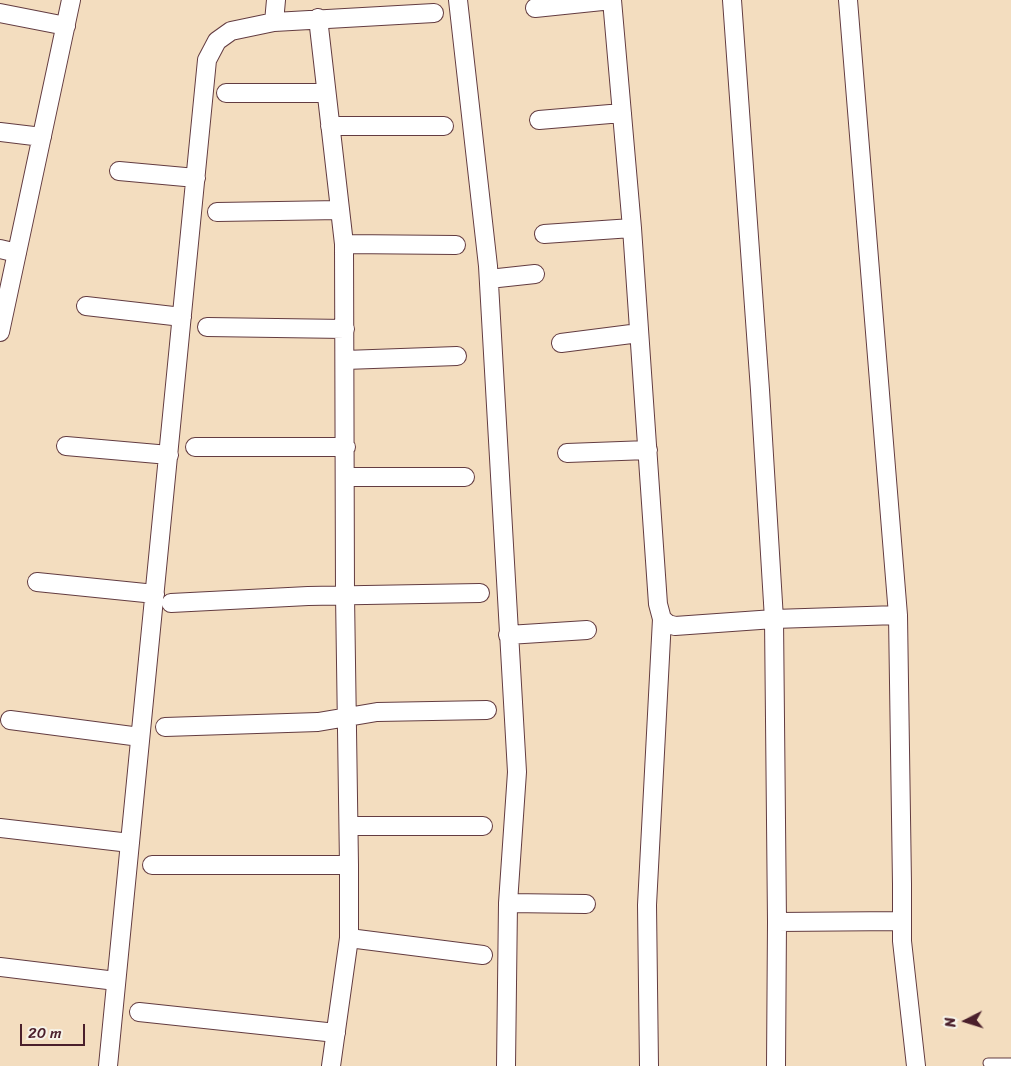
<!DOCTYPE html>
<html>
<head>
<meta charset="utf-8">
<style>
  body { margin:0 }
  #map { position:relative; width:1011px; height:1066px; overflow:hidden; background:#f3ddbf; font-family:Sriracha,sans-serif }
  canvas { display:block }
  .north { position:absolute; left:941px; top:996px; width:50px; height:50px; -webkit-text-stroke:4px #f7f3e8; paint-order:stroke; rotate:265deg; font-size:14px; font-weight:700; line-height:20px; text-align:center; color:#4a1f2b }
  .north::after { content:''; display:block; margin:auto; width:18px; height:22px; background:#4a1f2b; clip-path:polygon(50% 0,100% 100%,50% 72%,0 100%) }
  .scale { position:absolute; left:20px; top:1024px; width:65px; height:22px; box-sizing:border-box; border:2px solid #4a1f2b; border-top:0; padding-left:6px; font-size:15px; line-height:18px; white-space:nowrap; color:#4a1f2b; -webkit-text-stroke:4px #f7f3e8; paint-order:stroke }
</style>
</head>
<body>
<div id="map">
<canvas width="1011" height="1066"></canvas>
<div class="north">N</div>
<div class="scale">20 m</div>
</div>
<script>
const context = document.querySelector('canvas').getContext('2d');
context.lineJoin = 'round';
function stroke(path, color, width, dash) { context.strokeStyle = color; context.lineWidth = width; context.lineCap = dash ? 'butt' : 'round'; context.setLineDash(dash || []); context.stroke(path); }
const service = new Path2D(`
  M988,1063h23`);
const minor = new Path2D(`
  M458,0l30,266 29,506 -9,131 -2,163
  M612,0l20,228 26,376 4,15 6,5 7,2 99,-7 124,-4
  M732,0l28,390 14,229 3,303 -1,144
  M848,0l50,615 4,269v57l14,125
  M535,8l77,-8
  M0,13l66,13
  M318,18l26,226 1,351 4,270v73l-18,128
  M274,22l2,-22
  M226,93h100
  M539,120l83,-7
  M330,126h114
  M0,132l42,5
  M119,171l77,7
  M217,212l123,-2
  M544,234l88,-6
  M344,244l112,1
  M0,249l17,4
  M489,279l46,-5
  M86,306l96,11
  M207,327l138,2
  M0,332l71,-332
  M561,343l78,-10
  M345,360l112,-4
  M66,446l103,9
  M195,447h151
  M567,453l81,-3
  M346,477h119
  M37,582l118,12
  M171,603l137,-7 172,-3
  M508,635l79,-5
  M10,720l130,17
  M165,727l153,-5 59,-10 110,-2
  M349,826h134
  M0,828l130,15
  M152,865h197
  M508,903l78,1
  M777,922l124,-1
  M349,938l134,17
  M0,967l116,14
  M139,1012l197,21
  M108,1066l99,-1006 10,-19 14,-10 43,-9 160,-9
  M649,1066l-2,-161 15,-286`);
stroke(service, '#633c41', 11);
stroke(minor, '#633c41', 20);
stroke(service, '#fff', 9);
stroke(minor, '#fff', 18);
</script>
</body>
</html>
